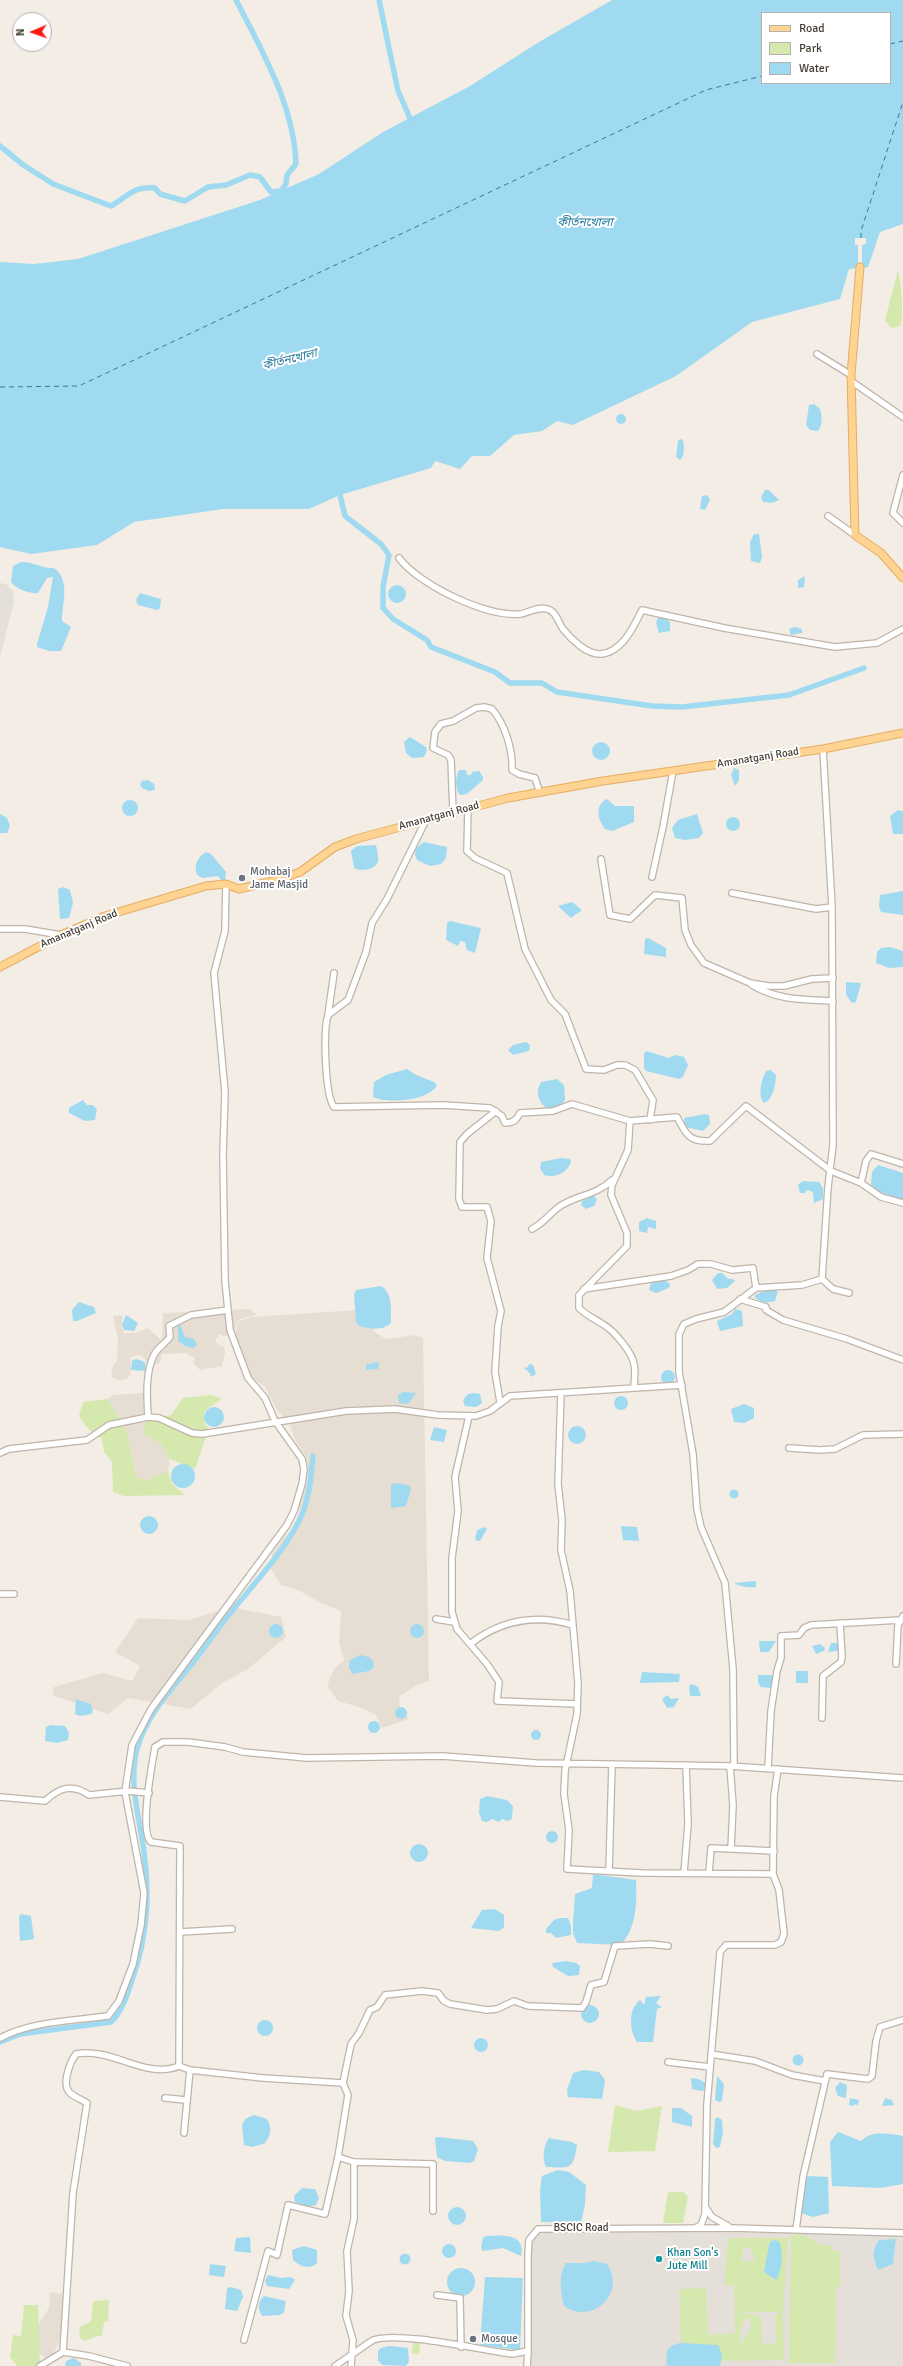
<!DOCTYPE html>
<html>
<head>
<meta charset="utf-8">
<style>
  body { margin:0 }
  #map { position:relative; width:903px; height:2366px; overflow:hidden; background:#f3ede5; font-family:Signika,sans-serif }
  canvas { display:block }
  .legend { position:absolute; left:761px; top:12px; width:130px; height:72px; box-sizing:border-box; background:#fff; border:1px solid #b5b1ae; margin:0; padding:5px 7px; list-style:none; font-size:12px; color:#463d35 }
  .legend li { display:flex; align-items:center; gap:8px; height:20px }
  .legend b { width:20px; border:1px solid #b5b1ae }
  .north { position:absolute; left:12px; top:12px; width:40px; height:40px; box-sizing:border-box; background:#fff; border:1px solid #b5b1ae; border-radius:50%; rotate:268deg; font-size:11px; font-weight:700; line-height:16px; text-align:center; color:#463d35 }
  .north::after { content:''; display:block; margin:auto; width:14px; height:18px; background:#fd1a13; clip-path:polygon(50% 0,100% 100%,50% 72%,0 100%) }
</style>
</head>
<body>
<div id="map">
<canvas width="903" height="2366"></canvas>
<ul class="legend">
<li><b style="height:5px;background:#ffd392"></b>Road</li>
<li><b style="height:11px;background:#d5e8ad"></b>Park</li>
<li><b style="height:11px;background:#a0daf1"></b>Water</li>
</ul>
<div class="north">N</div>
</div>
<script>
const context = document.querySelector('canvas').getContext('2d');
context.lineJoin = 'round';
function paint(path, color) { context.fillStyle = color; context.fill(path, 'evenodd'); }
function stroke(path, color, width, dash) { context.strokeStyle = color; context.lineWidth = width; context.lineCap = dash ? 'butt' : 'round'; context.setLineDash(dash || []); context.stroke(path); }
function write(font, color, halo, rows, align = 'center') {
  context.font = font + ' Signika,"Noto Sans Bengali",sans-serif'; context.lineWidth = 4; context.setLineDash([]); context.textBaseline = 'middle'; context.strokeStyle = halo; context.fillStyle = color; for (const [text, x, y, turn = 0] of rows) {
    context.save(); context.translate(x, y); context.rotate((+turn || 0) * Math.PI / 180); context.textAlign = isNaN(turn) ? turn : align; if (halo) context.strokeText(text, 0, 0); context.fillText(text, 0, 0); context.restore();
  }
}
paint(new Path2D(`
  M249,1309l8,6 -18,4 -7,16 -9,1 -3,-2 -4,5v4l8,4 1,6 -3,13 -22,4 -7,-7 2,-5 -10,-5 -23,1 -2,8 -4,2h-6l-10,-9 -10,2 1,18 -5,4 -7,1 -8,-3 2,-12 4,-4 1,-22 -5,-23 10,-1 -1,12 2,6h12l12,-5 14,13 1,-28z
  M357,1310l19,23 10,6 28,-4 9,3 6,343 -14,5 -16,11 1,10 9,12 -27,9 -6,-13 -14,-7 -24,-7 -11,-15 7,-17 10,-9 -5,-18 2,-31 -22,-9 -21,-12 -17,-5 -10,-16 1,-15 11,-16 9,-7 8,-20 -3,-7 3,-12 7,-8 1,-17 -3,-13 -9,-12 -6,-17 -13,-15 -12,-23 -16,-12 -15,-39 5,-15 13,-4z
  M144,1393l3,26 -4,15 18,10 9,15 -2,12 -20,9 -12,-3 -9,-44 -19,-34 5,-4z
  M231,1607l50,10 5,20 -38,32 -26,14 -31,26 -63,-11 -20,16 -56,-19 2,-8 49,-14 29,8 8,-15 -25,-14 23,-34 50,2z
  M50,2292l17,3 -3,38 -15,29 -22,-20 22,-34z`), '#e7ded3');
paint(new Path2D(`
  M0,583l6,1 7,7 1,10 -14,56z
  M540,2231l363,3v132h-375l3,-122 3,-8z`), '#e5dfda');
paint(new Path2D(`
  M898,270c4,17 5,39 3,56l-10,2 -6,-8z
  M211,1395l11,4 -18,12 1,14 4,2 -14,42 -25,-10 -9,-15 -18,-10 4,-15 24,-4 12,-17z
  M108,1399l19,34 9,44 12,3 20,-9 4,13 13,11 -61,1 -11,-4 -1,-30 -8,-10 -2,-13 -13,-9 -10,-14 4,-14z
  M615,2105l22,6 25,-5 -7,45 -47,1z
  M668,2192h16l4,5 -5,26h-20z
  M797,2234c17,2 15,11 35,12v4l8,1v35l-4,1 -1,76h-46l2,-127z
  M728,2238h60l-5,73 1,49 -102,1 -3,-72 27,-1 2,47 27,-1 -1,-49h-10zM743,2247l7,1 5,13h-13zM738,2312h44l-7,3 1,28 -14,1 -1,-28zM746,2316c11,11 2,15 -4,26 -2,4 -2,9 -3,13l2,-26z
  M109,2300l-1,21 -4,1 -2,14h-5l-12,5 -6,-4 1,-10 11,-6 2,-20z
  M24,2305h14l2,61h-23l-7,-9 3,-22 8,1z
  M413,2342h7l-1,12h-7z`), '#d5e8ad');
paint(new Path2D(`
  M612,0h291v224l-23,8 -12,35 -19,2 -9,30 -88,23 -76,54 -103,49 -16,-4 -15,10 -28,4 -24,21h-18l-12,13 -25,-8 -4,7 -91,27 -31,14h-86l-89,13 -37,23 -66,9 -31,-7v-285l34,2 44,-5 182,-59 59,-26 64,-42 87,-46 69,-44zM762,13h128v70h-128z
  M814,404l6,5c2,7 3,16 -2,22l-8,-1 -4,-5 3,-20z
  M616 419a5 5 0 1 1 10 0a5 5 0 1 1-10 0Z
  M682,439c3,6 3,17 -2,21l-4,-3 2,-17z
  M765,490h4l10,10 -7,3 -9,-1 -2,-5z
  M707,495l3,5 -5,10 -5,-1 2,-13z
  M754,534h5l3,23 -2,6 -9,-2 -1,-19z
  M21,562c14,0 22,7 33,6 17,12 8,36 8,53l9,6 -10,24h-12l-12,-4v-3l11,-37 5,-30 -6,1 -9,15c-8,1 -22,-4 -27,-11l2,-16z
  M805,576l-1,11 -6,1v-8z
  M388 594a9 9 0 1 1 18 0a9 9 0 1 1-18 0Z
  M140,593l21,6 -1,9 -3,2 -19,-5 -2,-5z
  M658,617l7,1 5,4v9l-11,2 -3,-10z
  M795,627l7,2v4l-11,2 -2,-6z
  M410,737l16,10 1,3 -3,7 -12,1 -6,-5 -2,-11z
  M592 751a9 9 0 1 1 18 0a9 9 0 1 1-18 0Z
  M734,768l5,2v10l-4,6 -4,-11z
  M459,770h7l1,5h4l1,-3 7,-1 4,6v3l-16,14 -7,1c-5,-6 -5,-17 -1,-25z
  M148,780l6,4 1,6 -6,1 -7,-3 -2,-4 2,-3z
  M607,799l8,7h19v16l-22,9 -7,-2c-7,-9 -11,-24 2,-30z
  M122 808a8 8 0 1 1 16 0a8 8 0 1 1-16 0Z
  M898,810l5,1v23h-10l-3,-18z
  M0,814l7,4 3,8 -3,7h-7z
  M697,814l6,19 -4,5 -14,2 -10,-2 -3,-10 6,-8z
  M726 824a7 7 0 1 1 14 0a7 7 0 1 1-14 0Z
  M424,842l23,5 -1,11 -5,6 -11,2 -13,-6 -2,-5 1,-7z
  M376,845c1,5 3,13 2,17 -3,8 -18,10 -24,6l-3,-17 6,-5z
  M206,852l5,2 15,18 -1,9 -4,-1 -3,-4 -15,2 -6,-3c-4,-10 1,-18 9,-23z
  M63,887l7,3 3,13 -4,15 -9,1 -2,-30z
  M903,891v24l-22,-3 -2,-6 1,-11z
  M572,902l10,8 -11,8 -13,-12z
  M450,921l31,7 -6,25 -8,-3 -2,-8 -5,-1 -2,5 -12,-6 1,-17z
  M648,938l18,10v9l-22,-3 1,-15z
  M890,947l13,4v16l-14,1 -13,-5 1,-11 4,-4z
  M846,982l15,1 -5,19 -4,1 -6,-8z
  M526,1042l4,3 -1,6 -16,4 -5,-5 5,-5z
  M647,1051l21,7 7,-3 9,2 4,8 -5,12 -4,2 -33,-8 -2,-3v-15z
  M407,1069l9,6 18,7 3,3c-8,16 -49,19 -64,12l1,-15 12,-7z
  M771,1070l5,5c0,9 -3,25 -12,28 -7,-8 -2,-24 2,-32z
  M557,1079l7,6 1,15 -3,4 -15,5c-9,-9 -12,-15 -6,-27z
  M83,1100l4,5h5l5,4 -2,11 -10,1 -16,-8v-5z
  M705,1114l4,1 1,9 -7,7 -18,-4 -1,-9z
  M561,1158l9,1 1,3c-3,10 -16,17 -27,13l-4,-7 1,-6z
  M878,1165l25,8v27l-24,-8 -8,-7 1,-13z
  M803,1181l16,1 4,6v11l-9,4 -1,-11 -6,-2 -2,3h-5l-2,-8z
  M594,1195l3,5 -3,6 -8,3 -5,-4 1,-4z
  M647,1218l9,3v8l-8,-2 -1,6 -8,-2v-9z
  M718,1273h4l6,6h5l2,2 -8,7 -10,1 -5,-9z
  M664,1280l6,4 -1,4 -13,5 -7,-3 2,-7z
  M381,1286c12,7 10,25 10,37 -8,8 -22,6 -32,3l-3,-4 -2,-28 2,-4z
  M768,1289h6l4,3 -3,9 -11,2 -9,-5v-3z
  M79,1302l15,5 2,6 -19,8h-4l-1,-11z
  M735,1309l7,2 1,15 -23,5 -3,-10 15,-7z
  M126,1315l12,8 -4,8 -10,-1 -2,-5z
  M178,1324h2l5,13 9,2 3,6 -4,3 -6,-1 -9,-6z
  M137,1359l8,3 1,9 -15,-1 1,-10z
  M376,1362l3,1 -1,6 -12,1v-5z
  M529,1364l4,1 3,9 -5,3 -1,-4 -6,-5 4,-1z
  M661 1377a7 7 0 1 1 14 0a7 7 0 1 1-14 0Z
  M403,1392l13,1 -8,11 -9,-1 -1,-8z
  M474,1393l6,1 2,9 -6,4 -11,-1 -2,-6 5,-6z
  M614 1403a7 7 0 1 1 14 0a7 7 0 1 1-14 0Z
  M744,1404l10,4v10l-10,5 -10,-1 -3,-13z
  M204 1417a10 10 0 1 1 20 0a10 10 0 1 1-20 0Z
  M568 1435a9 9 0 1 1 18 0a9 9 0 1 1-18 0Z
  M434,1427l13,3 -3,12 -14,-2z
  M171 1476a12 12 0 1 1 24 0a12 12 0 1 1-24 0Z
  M394,1483l15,2 2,4 -5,17 -14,2 -1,-2v-21z
  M729.5 1494a4.5 4.5 0 1 1 9 0a4.5 4.5 0 1 1-9 0Z
  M140 1525a9 9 0 1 1 18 0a9 9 0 1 1-18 0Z
  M621,1526l16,1 2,14 -16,-1z
  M485,1527l2,2 -7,12 -5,-1 2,-10z
  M756,1581v6c-8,1 -15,0 -22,-4z
  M269 1631a7 7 0 1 1 14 0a7 7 0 1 1-14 0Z
  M410 1631a7 7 0 1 1 14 0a7 7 0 1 1-14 0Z
  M759,1641h17l-7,11h-9z
  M831,1643h9v6l-3,2 -9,1z
  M820,1644l5,4 -1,3 -8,3 -4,-8z
  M360,1655l9,2 4,4 1,6 -5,4 -16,3 -4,-6v-7z
  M796,1671h12v12h-12z
  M642,1672l38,2 -1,8 -39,1z
  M758,1675h15l-1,13 -11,-1 -3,-4z
  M692,1684l6,3 3,9h-11l-1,-10z
  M667,1695l4,4 8,-1 -5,9 -7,1 -5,-9z
  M76,1699l15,5 2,8 -2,2 -11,2 -5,-2z
  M395 1713a6 6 0 1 1 12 0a6 6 0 1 1-12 0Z
  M368 1727a6 6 0 1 1 12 0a6 6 0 1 1-12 0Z
  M50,1725l15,1 4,7 -1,7 -11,3 -12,-2 1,-14z
  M531 1735a5 5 0 1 1 10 0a5 5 0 1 1-10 0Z
  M487,1796l20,4 6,6 -1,13 -4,2 -6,-2 -3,3 -7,-3 -5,3 -5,-1 -3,-8 1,-14z
  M546 1837a6 6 0 1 1 12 0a6 6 0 1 1-12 0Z
  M410 1853a9 9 0 1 1 18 0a9 9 0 1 1-18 0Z
  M593,1874l43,6c1,20 1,50 -16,65l-43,-2 -4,-10v-10l2,-29 17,-6z
  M495,1909l9,6v12l-5,4 -28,-3 11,-18z
  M21,1914l10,2 3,23 -14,2 -1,-25z
  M560,1918h8l3,8v9l-15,3 -5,-5h-5v-4l8,-9z
  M566,1961l10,2 4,3 -1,9 -11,1 -15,-9 -1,-4z
  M661,1996l-5,7 6,4 -5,2 -4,33h-16c-8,-12 -9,-33 3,-42l4,5 2,-8z
  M581 2014a9 9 0 1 1 18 0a9 9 0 1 1-18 0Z
  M257 2028a8 8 0 1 1 16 0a8 8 0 1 1-16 0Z
  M474 2045a7 7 0 1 1 14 0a7 7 0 1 1-14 0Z
  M792.5 2060a5.5 5.5 0 1 1 11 0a5.5 5.5 0 1 1-11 0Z
  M584,2070l15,2 6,8 -3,19 -34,-2 -1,-7 6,-17z
  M717,2076l7,8 -2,17 -3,1 -4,-2z
  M691,2078l7,1 8,4v7l-4,1 -10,-2z
  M840,2082l7,3 -1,13 -8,-2 -3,-8z
  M850,2098l9,2 -1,6 -2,-2 -3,2 -4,-1z
  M885,2098l7,2 2,5 -12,1z
  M672,2108h9l11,8v11l-20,-5z
  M254,2115l13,4c5,9 4,17 -2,24l-12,4 -9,-2 -2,-20 3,-6z
  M718,2117l4,3 1,12 -3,15 -4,1 -3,-4 2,-25z
  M838,2132l23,9c11,-11 27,-7 42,-5v48l-23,4 -48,-2 -2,-44z
  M438,2137l35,4 5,8 -4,12 -4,2 -25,-2 -8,-4 -2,-19z
  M549,2138l23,4 5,3c-4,25 -6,23 -31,22 -4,-8 -3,-21 3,-29z
  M558,2170l11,2 17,13 -1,20 -4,18 -40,-1 -1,-32 2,-14z
  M807,2176l21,1 1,36 -16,4 -12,-4z
  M302,2188l13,1 4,9 -3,7 -8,2 -13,-5 -1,-6z
  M448 2216a9 9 0 1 1 18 0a9 9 0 1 1-18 0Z
  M486,2236c17,-1 40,-3 35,20l-18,-8 -20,3 -2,-3 2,-10z
  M250,2237l1,16 -17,-2 2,-13z
  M896,2239l-3,25 -15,6c-5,-12 -7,-19 1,-30z
  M775,2240l4,2c5,9 3,30 -3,38l-12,-8 5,-27 2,-4z
  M442 2251a7 7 0 1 1 14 0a7 7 0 1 1-14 0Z
  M304,2246l13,4v13c-7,7 -17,4 -24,-3l-1,-10z
  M399.5 2259a5.5 5.5 0 1 1 11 0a5.5 5.5 0 1 1-11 0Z
  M594,2261l13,3c20,29 -15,62 -43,42 -3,-13 -6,-31 2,-43h19z
  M210,2264l16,2 -2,11 -15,-2z
  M447 2282a14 14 0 1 1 28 0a14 14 0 1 1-28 0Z
  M268,2275l13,3 10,-1 4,3 -6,9 -22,-3 -2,-5z
  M485,2277l38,1 -3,71 -3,1 -37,-5z
  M231,2287l10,3 2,7 -6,14 -12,-2 2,-21z
  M264,2296l22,5 -2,11 -4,3 -18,1c-4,-7 -5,-14 2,-20z
  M680,2343l38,2 4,9 -2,12h-53c-1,-15 -2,-19 13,-23z
  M389,2346l19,2 1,14 -3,4 -24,-1 -4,-5v-9l3,-3z
  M74,2358l7,5v3h-16l1,-5z`), '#a0daf1');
paint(new Path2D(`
  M855,238h11v6l-4,1v22h-4v-22h-3z`), '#f3ede5');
stroke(new Path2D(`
  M236,0c26,51 58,105 60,164l-9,11 -1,9 -5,7 2,7
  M379,0l19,91 15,34
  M0,146l22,18 31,20 58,22c18,-10 21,-20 44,-18l5,6 25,7 23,-14 18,-2 24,-10 10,2 11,15 10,-1
  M340,495l5,21 36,28 8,11 -6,32v21l10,11 34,21 4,7 64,25 15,11h32l15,9 95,14 30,1 107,-12 75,-27
  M0,2042l20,-8 91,-12c12,-12 17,-29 22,-45 14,-40 17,-82 11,-125 -4,-33 -16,-69 -7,-103 10,-36 36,-61 58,-89 11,-14 21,-29 32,-43 23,-29 63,-71 76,-105 7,-18 8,-38 10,-56`), '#a0daf1', 5.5);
stroke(new Path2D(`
  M890,44l13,-3
  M861,238v-7l42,-129
  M0,387l79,-1 627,-296 56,-14`), '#2a7ea3', 1, [5, 4]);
const minor = new Path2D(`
  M817,354l34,21
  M851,381l52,36
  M903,475l-10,38 10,10
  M828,516l27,19
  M399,558c20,27 87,59 121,56 8,-1 18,-8 27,-5 9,2 11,13 16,20 8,10 23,25 37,25 22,-1 34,-28 42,-44l82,18 111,19 42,-4 26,-14
  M468,808l-1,43 8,7 32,15 18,76 26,51 14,14 21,55 18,1 13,-5h8l10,5 18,30 -3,20
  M453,812l-2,-52 -3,-5 -15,-7 2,-16 6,-8 12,-3 23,-13 8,-1 8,2c13,15 21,41 20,61l7,4 16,4 5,15
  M426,820l-39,79 -15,24 -6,29 -18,48 -20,15c-5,16 -3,80 6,92l109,-2 47,3 12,8 3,7c9,0 12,-4 15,-10l33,-2 19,-7 58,17 47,-4c9,18 13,25 33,24l36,-35 85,65 30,12 20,14 22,6
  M601,859l9,56 20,4 25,-24 27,3 3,32 6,15 13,18 46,20 19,3h15l28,-7 21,-1
  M652,877l11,-50 10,-56
  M732,893l84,16 16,-2
  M0,929h25l36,6
  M752,985c28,16 50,14 81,16
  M328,1015l6,-42
  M496,1111l-29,23 -7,8 -1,57 3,8h25l4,14 -4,37 14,53 -3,15 -3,46 5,30
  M630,1121l-2,29 -16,35 -1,10 16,38v13l-48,49v13c8,8 16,11 25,17 10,6 28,27 30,39 2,7 0,17 0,24
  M861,1183l5,-22 5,-7 32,10
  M532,1229c12,-6 17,-15 27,-22 16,-12 37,-11 53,-27
  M822,1279l6,-92 5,-42 -1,-238 -9,-158
  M584,1289l87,-13 17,-6 10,-6h13l21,6 21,-2 3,20
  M740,1299l26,8v3l17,10 64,19 56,21
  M561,1393l-3,91 4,36 -1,30 9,41 8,92 -1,31 -12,57 -1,23 5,36 -2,39 75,4 131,1
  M469,1416l-14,61 3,34 -6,47v54l5,17 30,35 12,18 -2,19 80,3
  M148,1417c-1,-20 -3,-44 6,-62 3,-7 11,-11 16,-18l-1,-11 22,-11 37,-5
  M789,1448l31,2 15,-1 28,-14 40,-1
  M0,1453l9,-4 78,-9 22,-15 39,-8 11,1 33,15 10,1 144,-23 49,-2 43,6 38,1 14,-5 20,-15 172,-11
  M0,1594h14
  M436,1619l18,3
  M470,1644c31,-24 66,-30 103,-19
  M896,1664l2,-39 3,-5
  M822,1718l1,-42 18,-14 1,-5 -2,-34
  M730,1766l3,39 -2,44
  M734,1766l-1,-97 -8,-86 -24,-56 -4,-18 -4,-55 -14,-82v-38l5,-10 12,-5 28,-7 32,-24 46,-3 20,-6 11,10 16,4
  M768,1768l3,-57 6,-40 4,-13v-22l18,-1 5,-7 7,-3 90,-5 2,-4
  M0,1797l45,4c14,-13 27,-18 44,-6l39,-4 21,2
  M609,1871l3,-107
  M684,1873l4,-49 -2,-59
  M709,1873l2,-25 63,3
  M180,1932l52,-3
  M0,2038c33,-17 71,-17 108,-22l11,-15 14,-37 8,-39 3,-32 -19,-101 7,-47 19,-36 136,-184 7,-14 8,-27 2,-15 -2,-10 -27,-38 -10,-23 -17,-20 -18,-48 -5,-49 -2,-126 2,-63 -11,-119 11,-42 1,-47
  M711,2054l44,7 37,14 33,6
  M668,2062l42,5
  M179,2066l11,4 73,8 80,5 5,12 -10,62 16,5 79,2v47
  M343,2083l8,-39 8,-11 11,-23 7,-3 8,-12 37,-4 16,2 6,8 6,3 37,6 10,-1 17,-8 14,5 54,2 4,-6 5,-17 13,-3 11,-36 35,-2 18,2
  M165,2098l21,2
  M184,2133l6,-63
  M706,2208l6,9 16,9
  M695,2228l6,-3 4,-11 2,-110 13,-152 6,-7h49l6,-3 3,-8 -5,-44 -6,-16 1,-78 4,-27
  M796,2230l7,-53 24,-103 41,5 4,-3 4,-35 4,-14 23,-7
  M437,2295l23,3 1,49
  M244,2340l24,-89 9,4 11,-50 37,9 13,-57
  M63,2352l26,4 38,10
  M40,2366l23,-14 10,-159 14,-90c-5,-3 -12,-6 -17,-10 -9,-8 0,-31 6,-39 37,-7 69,26 103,12l1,-220 -29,-4c-12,-12 1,-77 4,-95l8,-5h25l37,5 18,5 64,6 135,-2 94,7 194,3 173,12
  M335,2366l38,-26c27,-9 107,10 139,14l16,-3v-97l1,-14 9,-11 194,-1 171,5
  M351,2366l2,-26 -7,-24 3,-25 -2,-40 7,-32v-57
  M527,2366l1,-15`);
const major = new Path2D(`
  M860,267l-9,108 4,160 26,18 22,25
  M0,967l61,-32 44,-19 101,-30 20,-2 13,5 42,-10 19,-7 35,-25 21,-8 152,-41 95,-17 220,-32 80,-16`);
stroke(minor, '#bfb4a8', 8);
stroke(major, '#e5ae61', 9);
stroke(minor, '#fff', 5.5);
stroke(major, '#ffd392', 7);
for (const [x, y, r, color] of [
  [242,878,4,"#6b7280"],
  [659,2259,4,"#0f9aa8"],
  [473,2339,4,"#6b7280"]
]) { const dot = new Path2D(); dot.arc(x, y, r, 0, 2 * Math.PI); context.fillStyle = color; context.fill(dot); stroke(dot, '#fff', 1.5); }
write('11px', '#463d35', '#fff', [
  ["Amanatganj Road",758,758,-9],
  ["Amanatganj Road",439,816,-15],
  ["Amanatganj Road",79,929,-23],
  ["BSCIC Road",581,2228]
]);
write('11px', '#5b616d', '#fff', [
  ["Mohabaj",250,872],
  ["Jame Masjid",250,885],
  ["Mosque",481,2339]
], 'left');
write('11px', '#0d838f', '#fff', [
  ["Khan Son's",667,2253],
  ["Jute Mill",667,2266]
], 'left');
write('italic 12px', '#2a7ea3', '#fff', [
  ["কীর্তনখোলা",585,223],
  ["কীর্তনখোলা",290,360,-14]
]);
</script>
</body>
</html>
